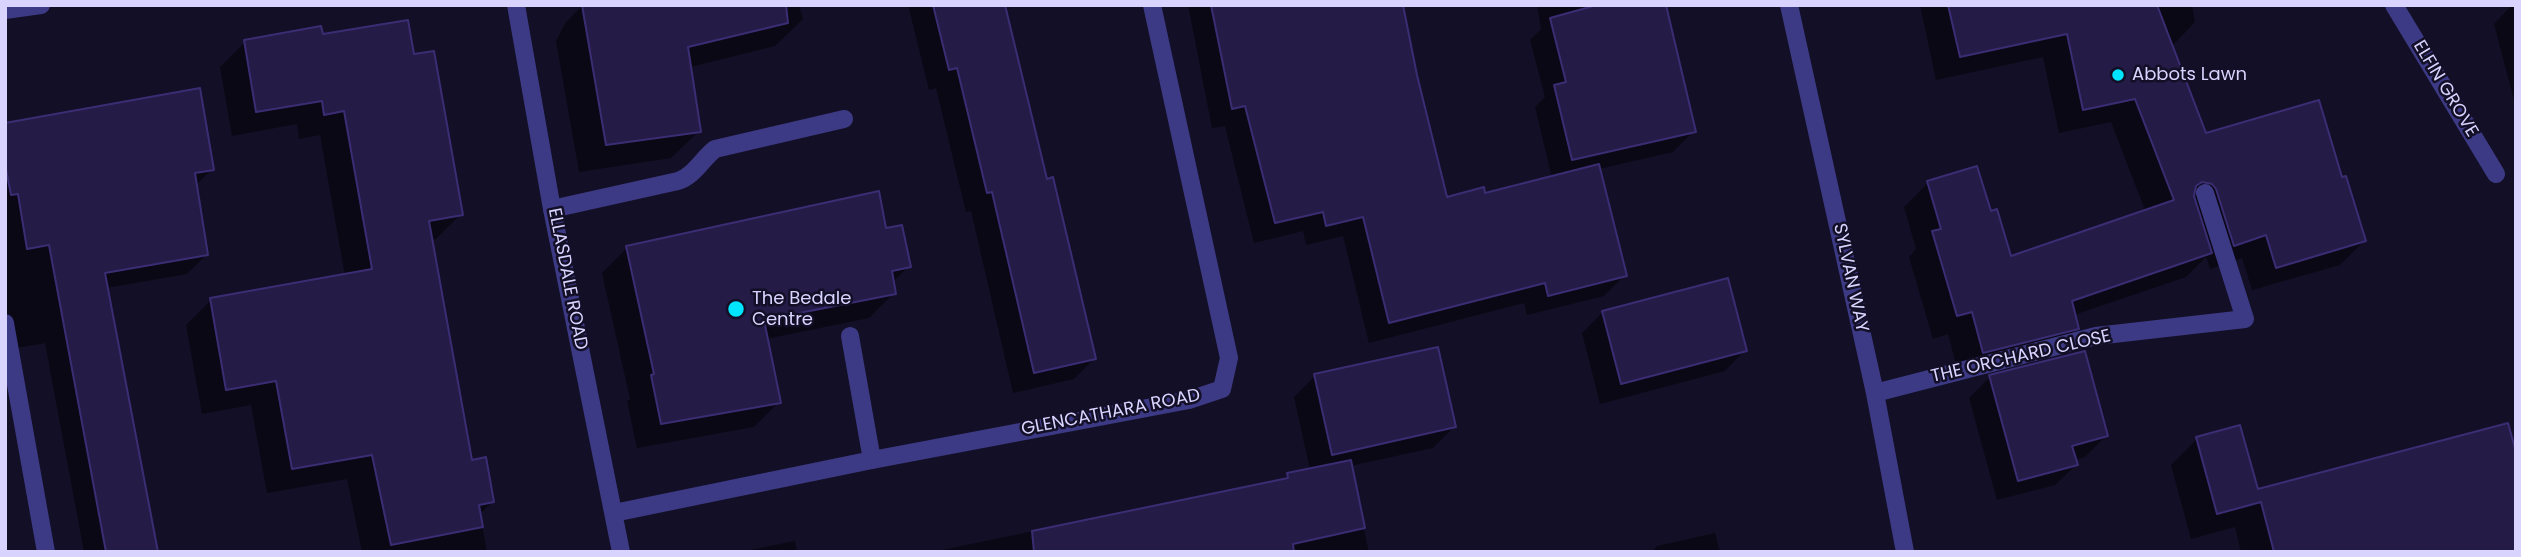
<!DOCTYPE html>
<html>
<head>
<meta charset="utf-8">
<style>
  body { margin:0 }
  #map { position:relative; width:2521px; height:557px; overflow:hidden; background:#130f26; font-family:Poppins,sans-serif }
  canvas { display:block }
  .frame { position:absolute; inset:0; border:7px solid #d9d4ff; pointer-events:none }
</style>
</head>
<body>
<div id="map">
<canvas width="2521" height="557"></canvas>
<div class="frame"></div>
</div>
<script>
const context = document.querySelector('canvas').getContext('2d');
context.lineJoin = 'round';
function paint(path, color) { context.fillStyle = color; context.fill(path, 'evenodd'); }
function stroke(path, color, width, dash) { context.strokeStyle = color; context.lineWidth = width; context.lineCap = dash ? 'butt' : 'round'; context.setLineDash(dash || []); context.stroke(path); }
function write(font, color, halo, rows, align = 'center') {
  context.font = font + ' Poppins,sans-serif'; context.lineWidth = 5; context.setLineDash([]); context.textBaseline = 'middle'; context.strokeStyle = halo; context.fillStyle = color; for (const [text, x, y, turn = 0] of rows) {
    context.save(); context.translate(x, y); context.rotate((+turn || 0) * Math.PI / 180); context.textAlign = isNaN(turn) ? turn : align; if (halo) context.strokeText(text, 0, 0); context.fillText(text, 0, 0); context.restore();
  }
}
paint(new Path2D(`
  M583,5h216l4,14 -28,27 -85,21 9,64 -28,27 -92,14 -23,-131 10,-19z
  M908,5h86l101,353 -21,21 -61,14 -42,-182 -5,1 -30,-124 -7,2z
  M1188,5h214l14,70 29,124 39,-4 68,-17 -17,-71 10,-10 -15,-57 11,-11 -4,-24h127l30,126 -21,21 -74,17 26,106 -21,21 -77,19 -3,-12 -155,40 -26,-107 -37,9 -3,-14 -49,12 -29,-117 -13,2z
  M1920,5h272l3,17 -24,25 34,89 136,43 23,62 -24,24 -88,25 -10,-32 -32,11 -4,-12 -20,20 -112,38 3,13 -24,24 -94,24 -11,-42 -15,5 -24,-82 7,-8 -12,-42 24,-24 62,30 20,45 135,-48 -34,-88 -52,11 -16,-76 -107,23z
  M2512,5h4v103l-22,-84z
  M321,36l92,20 48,158 -25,25 -5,1 39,222 22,40 -12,12 7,38h-125l-15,-73 -80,14 -16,-88 -49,9 -16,-89 25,-25 134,-24 -25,-141 -21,4 -2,-15 -65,12 -12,-69 25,-25z
  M5,125l207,44 -17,17 11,69 -19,19 -81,14 50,264h-72l-39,-209 -40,7z
  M885,230l24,36 -17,17 2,10 -25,25 -103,21 13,63 -25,25 -117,21 -10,-47 3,-2 -28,-126 25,-25z
  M1603,312l142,38 -20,21 -125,33 -18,-71z
  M1315,376l139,51 -21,21 -83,18 19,86h-437l350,-72 6,-5 22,-5 -16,-73z
  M1990,377l116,59 -21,21 -11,3 2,5 -21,20 -58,15 -28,-102z
  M2197,439l60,52 259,61h-275l-6,-25 -44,12 -20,-74z
  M1715,533l5,19h-68l5,-6z
  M795,541l2,11h-57z`), '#0007');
const building = new Path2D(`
  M582,5h204l2,18 -100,24 13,85 -95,13z
  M933,5h72l42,174 6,-2 43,182 -62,14 -42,-181 -5,1 -30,-125 -8,2z
  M1211,5h192l14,70 30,122 37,-10 1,6 114,-29 28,112 -79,20 -3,-13 -156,40 -26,-106 -37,9 -3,-14 -48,11 -30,-117 -13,3z
  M1597,5h69l30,127 -124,28 -18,-75 12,-3 -16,-64z
  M1948,5h209l49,128 113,-33 23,77 4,-1 20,65 -90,27 -10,-33 -32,11 -18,-57 -4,-5 -10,-2 -6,4 -2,10 18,57 -140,48 7,28 -96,24 -11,-41 -15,4 -25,-85 9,-2 -14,-48 50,-15 14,45 6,-2 14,47 163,-56 -39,-101 -52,11 -16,-76 -107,23z
  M408,20l6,34 20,-3 29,164 -34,6 43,239 14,-3 8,45 -15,3 4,22 -92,18 -19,-90 -80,14 -16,-88 -50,9 -16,-92 162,-29 -28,-158 -20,4 -2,-14 -66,11 -12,-72 77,-14 2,8z
  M200,88l14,82 -19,3 13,82 -103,18 53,279h-52l-57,-307 -22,4 -9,-55 -7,1 -6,-31v-41z
  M879,191l7,37 16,-3 9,42 -19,4 4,23 -132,26 17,83 -120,21 -10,-49 3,-1 -28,-128z
  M1728,278l19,73 -126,33 -19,-73z
  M1438,347l18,80 -124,28 -18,-81z
  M2085,351l23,85 -36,10 6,19 -60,16 -29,-106z
  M2508,423l8,29v100h-242l-13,-50 -44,12 -21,-77 44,-12 18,64z
  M1351,460l14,68 -72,16 1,8h-260l-2,-21 256,-53 -1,-5z`);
paint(building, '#241b47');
stroke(building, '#3b2d73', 2);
stroke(new Path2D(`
  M552,209l126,-28c16,-5 24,-22 37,-32l129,-30
  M5,323l41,229
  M850,336l22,124`), '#3d3a85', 18);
stroke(new Path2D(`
  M516,5l36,204 69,343
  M1789,5l86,388 30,159
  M2394,5l102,169
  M5,10l36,-5
  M1875,393l221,-57 149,-17 -40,-126
  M614,513l258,-53 317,-60 33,-11 7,-31 -77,-353`), '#3d3a85', 18);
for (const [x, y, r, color] of [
  [2118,75,7,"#00e5ff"],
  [736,309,9,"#00e5ff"]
]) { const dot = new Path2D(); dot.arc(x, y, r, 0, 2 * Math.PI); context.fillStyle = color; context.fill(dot); stroke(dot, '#130f26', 2.5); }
write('18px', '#d9d4ff', '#130f26', [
  ["Abbots Lawn",2132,75],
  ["The Bedale",752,299],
  ["Centre",752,320]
], 'left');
write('18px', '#d9d4ff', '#130f26', [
  ["ELFIN GROVE",2445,89,59],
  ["SYLVAN WAY",1850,278,78],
  ["ELLASDALE ROAD",567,279,79],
  ["THE ORCHARD CLOSE",2021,357,-13],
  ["GLENCATHARA ROAD",1111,413,-11]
]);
</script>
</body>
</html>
